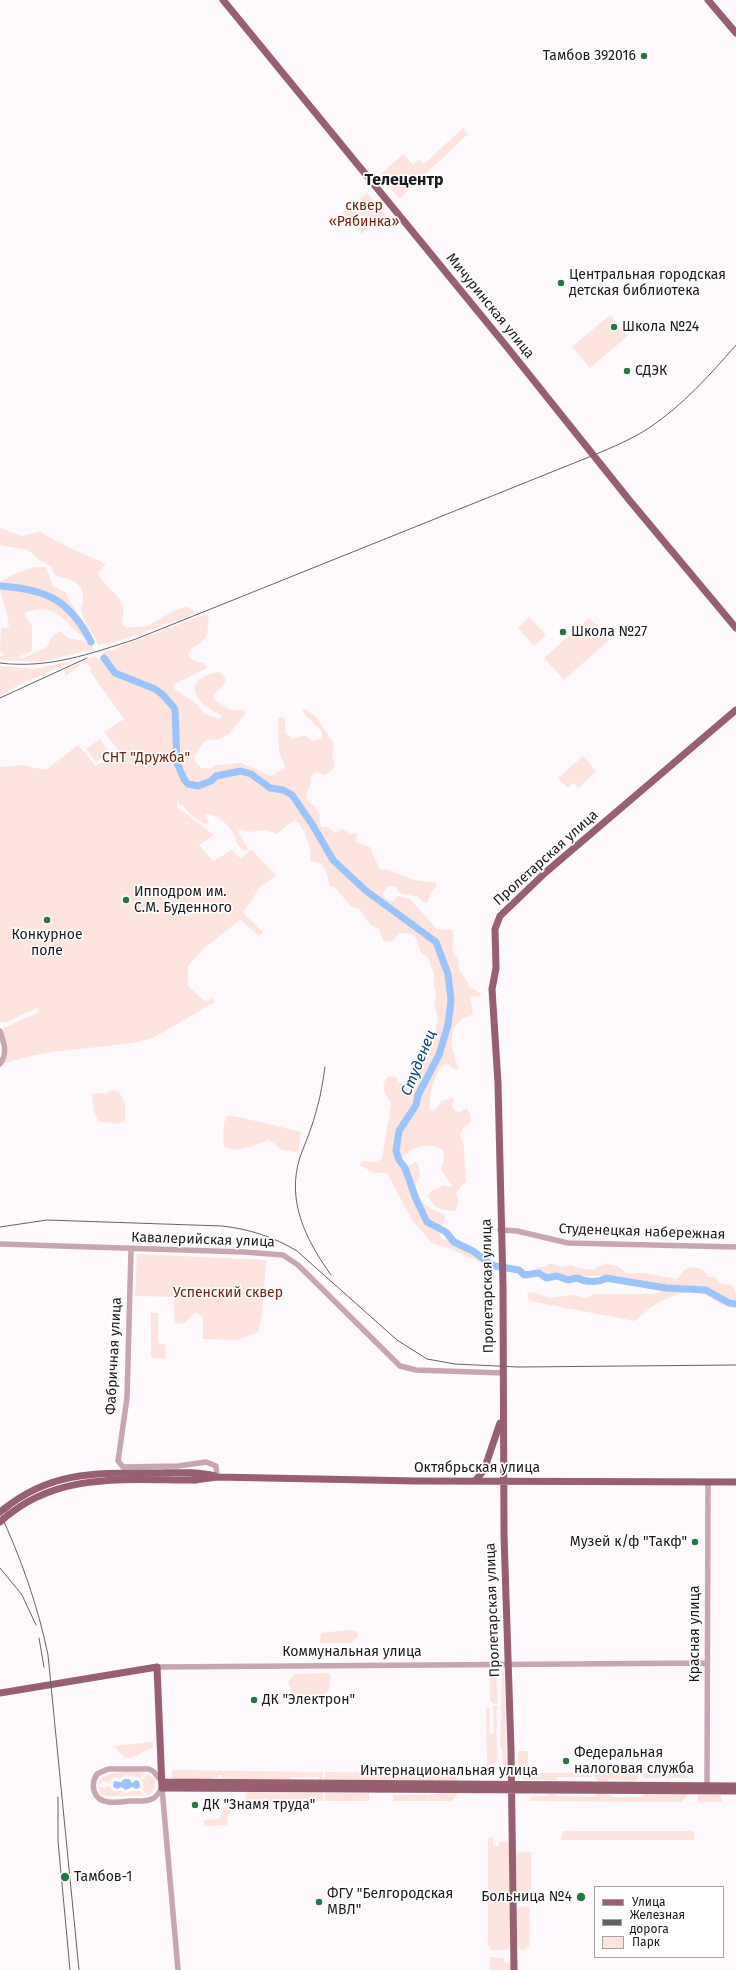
<!DOCTYPE html>
<html>
<head>
<meta charset="utf-8">
<style>
  body { margin:0 }
  #map { position:relative; width:736px; height:1970px; overflow:hidden; background:#fdf9fd; font-family:"Fira Sans",sans-serif }
  canvas { display:block }
  .legend { position:absolute; left:594px; top:1886px; width:130px; height:72px; box-sizing:border-box; background:#fff; border:1px solid #a4a3a4; margin:0; padding:5px 7px; list-style:none; font-size:12px; color:#1b191b }
  .legend li { display:flex; align-items:center; gap:8px; height:20px }
  .legend b { width:20px; border:1px solid #a4a3a4 }
</style>
</head>
<body>
<div id="map">
<canvas width="736" height="1970"></canvas>
<ul class="legend">
<li><b style="height:5px;background:#985f71"></b>Улица</li>
<li><b style="height:5px;background:#656265"></b>Железная дорога</li>
<li><b style="height:11px;background:#fde4de"></b>Парк</li>
</ul>
</div>
<script>
const context = document.querySelector('canvas').getContext('2d');
context.lineJoin = 'round';
function paint(path, color) { context.fillStyle = color; context.fill(path, 'evenodd'); }
function stroke(path, color, width, dash) { context.strokeStyle = color; context.lineWidth = width; context.lineCap = dash ? 'butt' : 'round'; context.setLineDash(dash || []); context.stroke(path); }
function write(font, color, halo, rows, align = 'center') {
  context.font = font + ' "Fira Sans",sans-serif'; context.lineWidth = 3.5; context.setLineDash([]); context.textBaseline = 'middle'; context.strokeStyle = halo; context.fillStyle = color; for (const [text, x, y, turn = 0] of rows) {
    context.save(); context.translate(x, y); context.rotate((+turn || 0) * Math.PI / 180); context.textAlign = isNaN(turn) ? turn : align; if (halo) context.strokeText(text, 0, 0); context.fillText(text, 0, 0); context.restore();
  }
}
paint(new Path2D(`
  M463,128l5,6 -69,65 -19,-24 23,-21 10,11 6,-5 5,4z
  M367,193l19,22 -24,19 -20,-21z
  M610,315l18,21 -38,32 -18,-21z
  M0,528l21,8 19,-4 28,15 38,17 -9,9c6,12 23,21 26,35 1,5 -1,12 -1,16l4,4 21,-2 27,-15 11,-4 5,1 7,5 -84,30 -15,2c-4,-11 -12,-20 -16,-31 -2,-5 1,-10 1,-15 2,-17 -14,-20 -27,-23l-3,-4 -1,-5 -13,-7 -11,-10 -28,-5z
  M35,567h11l7,19 12,6 12,21 12,16 2,13c-26,-14 -31,-43 -67,-29l8,13v25l-14,6h-14l20,1 23,-11 6,-12 7,-4c4,2 6,7 11,8 9,1 20,1 23,10l-54,13 -40,-2v-4h4l-4,-6 1,-22h8c-1,-17 -9,-30 -9,-46l14,-8z
  M206,614c3,4 3,8 2,12 -1,20 -14,16 -20,28 3,8 9,8 16,9l3,5 -32,16 -2,4 24,16 8,10 14,5 3,-3c-5,-4 -12,-6 -17,-10 -20,-17 -8,-31 14,-34l4,3 3,5c-3,8 -12,11 -13,19l17,11h13l2,4 -15,19 -9,6 -13,1 -5,3 -9,13 2,7 6,5 8,1 6,-4 25,-2 30,13 14,-9c-1,-5 -4,-8 -5,-12 -1,-7 -3,-32 -1,-37l2,-1 4,2v13l7,7 12,-4 8,6 10,-2v-7l-19,-20v-3h2l11,8 18,27 -2,13 3,6 -3,7 -7,5 -9,-3 -4,3 -2,5 1,2 -5,13c1,7 10,11 13,18 2,5 -1,10 3,15l5,-1 8,6 7,-4 5,2 3,4 4,-2 3,1 -1,8 14,5 10,23 7,-1 26,11 23,3 1,2 -7,10 -3,8h-3l-6,-6 -18,-4 -5,-7h-7l-5,6c0,5 4,9 10,9l5,-5 12,3 27,30 15,1 2,6 -2,16 6,8 1,10 10,14 -1,2 14,8 -2,2 -10,1 3,17c-5,3 -10,4 -14,8 -14,12 -4,32 -1,47l-2,1 -9,-6c-12,2 -19,34 -17,45l4,2 8,-10 10,-3 2,1 -2,7 3,5 5,1 7,-4 3,7 1,7 -8,6 -3,7 4,12 2,34 -10,12 2,8 -2,10c-11,-1 -23,-1 -28,-15l4,-6 5,-1 6,-4 8,2 1,-2 -11,-15 3,-12 -1,-8c-16,-9 -35,-3 -44,13l6,4 11,-5 2,2 2,12 -5,9c2,17 16,25 30,30 1,11 -11,11 -3,24l17,3 26,20 -1,2 -38,-17 -13,-3 -21,-24 -25,-47h-13l-14,-8 2,-4 13,1 7,-3 9,-55c-5,-10 -13,-18 -2,-28l7,1 4,6 5,2 27,-38 6,-29 -4,-15 2,-8 -2,-10v-11l-6,-17 -7,-4 -5,-15 -4,-4 -13,-1 -8,9 -8,-1 -4,-12 -8,-4 -11,-15 -10,-4 -14,-18 -7,-3c-1,-7 -2,-17 -9,-22 -3,-2 -6,-1 -10,-2v-13l-6,-17 -8,-11c-8,3 -13,10 -19,14l-12,-4 -16,2 -9,-3 -2,3 10,16 -2,3c-9,-3 -10,-12 -14,-20 -5,-8 -17,-17 -26,-17l-1,2 4,7 -4,1 -12,-7 -9,-10 -5,-3 -1,-5 -1,8 37,28 -15,10 14,16 19,-11 9,9 10,-10 25,27 -16,11 -17,26 20,19 -4,4 -19,-16 -37,29 -15,17v20l18,16 5,-4 4,4 -62,36 -20,5 -80,9 -24,4 -26,8 5,-12 -5,-21 1,-3 35,-16 -2,-4 -31,14h-6v-255l21,-2 25,5 32,-25 18,21 22,-16 -14,-18 20,-13 -34,-48 2,-1 -7,-9 -19,15 -2,-6 31,-14 4,3 4,-6z
  M529,617l17,18 -12,11 -16,-18z
  M589,618l20,22 -45,40 -20,-22z
  M76,660l-53,23 -23,12v-29l34,3z
  M100,739l9,14 -13,9 -10,-13z
  M583,756l13,15 -18,17 -4,-5 -6,5 -10,-10z
  M111,1090l8,1 6,14v16l-7,3 -20,-3 -4,-9 -2,-18 14,-1z
  M227,1115l38,8 36,9 -3,21 -18,-4 -6,-6 -6,-3 -17,7 -18,3 -8,-3c-3,-8 -2,-24 2,-32z
  M137,1254l129,6 -4,55 -4,17 -20,8 -35,-1v-22l-8,-5 -11,12 -10,-1v-26l-39,-1z
  M549,1263l12,4 10,-2 6,3 17,2 7,-5 5,-1 11,2 10,7h16l34,6c3,-3 4,-6 6,-8 9,-7 22,-4 25,6h7l6,7 11,1 4,8v15c-14,-2 -19,-8 -31,-13 -23,-10 -54,10 -70,26l-106,-20 -2,-7 6,-2 17,6 22,-3 15,3 7,-4h58l10,-2 4,-3 -4,-5 -55,-9 -37,2 -14,-4 -11,1 -8,-2 -1,-5h10z
  M151,1313h7v30l7,1 1,13 -2,2 -13,-2z
  M346,1630l10,1 2,3v3l-8,6h-30l1,-10z
  M489,1671h7l2,32 -4,1 -4,-3z
  M502,1671l2,1 3,95h-4l-1,-18 -2,-2z
  M330,1673c0,5 1,12 -1,16 -5,12 -28,15 -38,10l1,-9 -4,-8 7,-8z
  M493,1706h5l-2,7 1,2v11l-1,2 1,10 -1,1 1,2 1,18 -9,8h-2l-1,-59h3l1,2 -1,23 5,1z
  M153,1742v5l-21,11h-7l-11,-12z
  M518,1751h10v17h-10z
  M172,1770l151,2 -1,8h-3v-3h-29v2h-64l-4,-2v-2h-5v2l-5,2h-40z
  M325,1772l126,1 7,6 -1,2 -132,-1z
  M145,1773l-5,5 -15,-3 -5,3 -7,-1 -4,6 -5,-2 -3,2 -3,1c4,-14 35,-13 47,-11z
  M522,1773h70v2l-1,2h-32l-3,3h-34z
  M595,1773h43v5l-3,3 -27,-2 -1,2h-9l-3,-3z
  M642,1773l45,1 3,7 -4,-3h-41l-3,-2z
  M148,1774c10,5 9,16 0,22l-6,-7 2,-3 -2,-6z
  M98,1786l6,2 5,-2 4,5h7l7,2 5,-2h8l5,5h-40l-4,-2z
  M246,1792l77,1v8h-77z
  M325,1793h44v8h-44z
  M444,1793h13v2l-6,6h-23v-6z
  M550,1794h5l2,2 38,1 3,-3h11l4,3h30l3,-3h41l-5,8 -153,-1 3,-4 15,-1z
  M393,1795h34l1,6h-35z
  M698,1795h23l1,7h-24z
  M225,1807h5v7h-2l-1,11 -23,1v-6l16,-1 2,-8z
  M563,1831h128l3,2v7h-133z
  M493,1836v10h6v-4l7,-1 3,3 1,100 -3,6h-16l-3,-5v-107z
  M519,1852h12v51h-10l-4,-4 -1,-43z
  M529,1906v41h-3v3h-5l-4,-5v-36l2,-2z
  M490,1957l14,1v4l7,2v6h-22z`), '#fde4de');
paint(new Path2D(`
  M124,1779h5l3,4 4,-3 3,1 1,6 -4,2 -4,-2 -6,3 -5,-3 -4,2 -4,-2 1,-6 7,1z`), '#9ac4fb');
stroke(new Path2D(`
  M0,586c46,3 70,14 91,56
  M104,658l11,15 40,16 8,6 12,14 2,54 7,16 4,5 10,2 13,-5 5,-5 25,-5 10,3 19,14 13,2 9,5 20,29 21,36 32,30 71,52 12,32 2,17 1,10 -3,24 -9,30 -21,40 -2,10 -17,26 -3,20 3,9 6,8 11,31 11,23 19,10 8,10 19,9 13,10 9,5 24,4 5,5 15,-2 7,5 11,-2 11,4 9,-2c8,4 21,5 29,0l60,10 40,2 23,13 7,1`), '#9ac4fb', 7);
stroke(new Path2D(`
  M0,1031c4,12 8,22 0,33
  M500,1230l17,1 51,12 168,4
  M0,1244l244,8 39,3 15,10 102,101 16,4 87,3
  M131,1249l-4,149 -9,63 5,6 55,-1 28,-4 10,4 1,11
  M157,1667l550,-4
  M162,1782l-8,-10 -5,-3h-41l-11,5c-7,11 -4,26 11,28 7,1 15,0 22,-1 7,0 16,1 22,-2 5,-2 7,-7 10,-11
  M707,1786l1,-304
  M162,1788l16,182`), '#c7a6af', 5.5);
stroke(new Path2D(`
  M223,0l284,347 123,154 106,127
  M708,0l28,33
  M195,1480l22,-3 200,4 319,1
  M475,1481l9,-11 16,-47
  M4,1509c47,-38 93,-36 150,-36 20,0 42,-2 61,3
  M0,1693l157,-26 5,121 574,3
  M162,1782l574,4
  M514,1970l-3,-220 -7,-215 -1,-249 -5,-203 -6,-94 4,-21 -1,-39 5,-13 46,-44 190,-162`), '#985f71', 7);
stroke(new Path2D(`
  M0,663c48,6 90,-9 136,-24l458,-184c19,-8 38,-16 55,-27 34,-23 60,-52 87,-83
  M0,698l87,-40
  M325,1067c-2,13 -4,28 -8,41 -4,17 -11,33 -17,49 -14,44 6,83 31,118
  M0,1227l47,-7 175,6c27,3 52,11 75,25l100,89 30,19 28,5 63,3 218,-2
  M0,1513c21,45 38,93 48,142l31,315
  M0,1568l22,27 14,30
  M39,1638l5,29
  M58,1797v44l12,129`), '#656265', 1);
stroke(new Path2D(`
  M0,1512l4,-3
  M0,1522c55,-51 125,-42 195,-42`), '#985f71', 7);
for (const [x, y, r, color] of [
  [644,56,4,"#287544"],
  [561,283,4,"#287544"],
  [614,327,4,"#287544"],
  [627,371,4,"#287544"],
  [563,632,4,"#287544"],
  [126,900,4,"#287544"],
  [47,920,4,"#287544"],
  [695,1542,4,"#287544"],
  [254,1700,4,"#287544"],
  [566,1761,4,"#287544"],
  [195,1805,4,"#287544"],
  [65,1877,5,"#287544"],
  [581,1897,5,"#287544"],
  [319,1902,4,"#287544"]
]) { const dot = new Path2D(); dot.arc(x, y, r, 0, 2 * Math.PI); context.fillStyle = color; context.fill(dot); stroke(dot, '#fff', 1.5); }
write('14px', '#1b191b', '#fff', [
  ["Тамбов 392016",636,56,"right"],
  ["Центральная городская",569,275],
  ["детская библиотека",569,291],
  ["Школа №24",622,327],
  ["СДЭК",635,371],
  ["Школа №27",571,632],
  ["Ипподром им.",134,892],
  ["С.М. Буденного",134,908],
  ["Конкурное",47,935,"center"],
  ["поле",47,951,"center"],
  ["Музей к/ф \"Такф\"",687,1542,"right"],
  ["ДК \"Электрон\"",262,1700],
  ["Федеральная",574,1753],
  ["налоговая служба",574,1769],
  ["ДК \"Знамя труда\"",203,1805],
  ["Тамбов-1",74,1877],
  ["ФГУ \"Белгородская",327,1894],
  ["МВЛ\"",327,1910],
  ["Больница №4",572,1897,"right"]
], 'left');
write('14px', '#74200d', '#fff', [
  ["сквер",364,206],
  ["«Рябинка»",364,222],
  ["СНТ \"Дружба\"",146,758],
  ["Успенский сквер",228,1293]
]);
write('14px', '#1b191b', '#fff', [
  ["Мичуринская улица",490,306,51],
  ["Пролетарская улица",546,858,-42],
  ["Студенецкая набережная",642,1232,2],
  ["Кавалерийская улица",203,1240,2],
  ["Пролетарская улица",488,1286,-91],
  ["Фабричная улица",114,1356,-87],
  ["Октябрьская улица",477,1468],
  ["Пролетарская улица",493,1610,-92],
  ["Красная улица",695,1634,-90],
  ["Коммунальная улица",352,1652],
  ["Интернациональная улица",449,1771]
]);
write('italic 15px', '#0b4282', '#fff', [
  ["Студенец",419,1063,-68]
]);
write('bold 16px', '#1b191b', '#fff', [
  ["Телецентр",404,181]
]);
</script>
</body>
</html>
